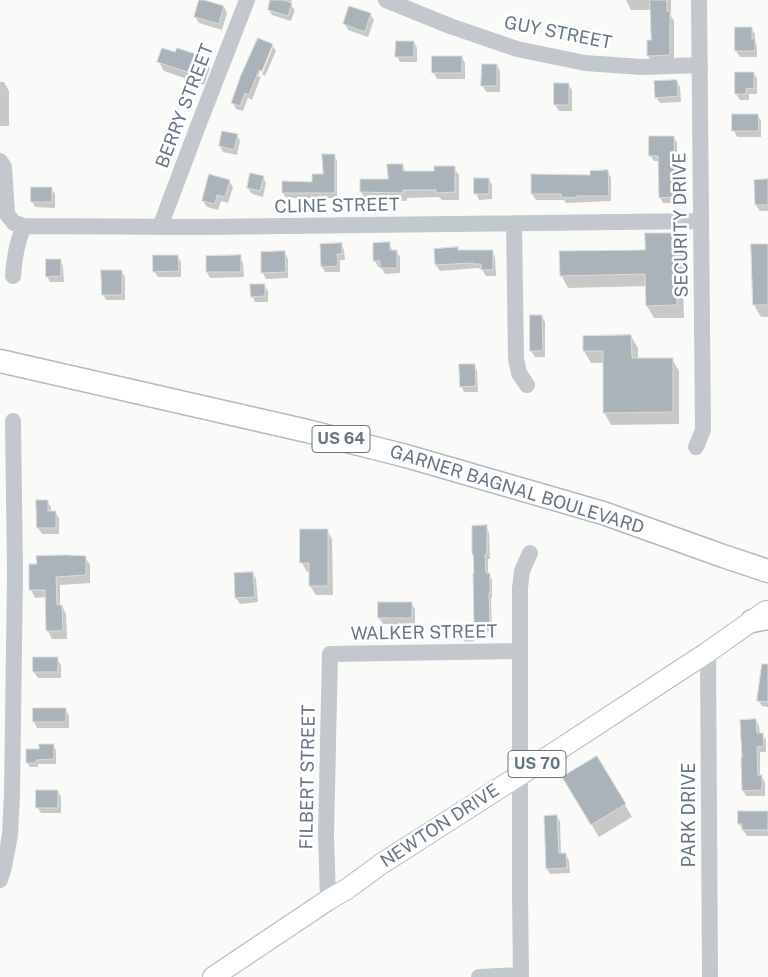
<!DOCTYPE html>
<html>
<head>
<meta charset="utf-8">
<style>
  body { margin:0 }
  canvas { display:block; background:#fafaf8 }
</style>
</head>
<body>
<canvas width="768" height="977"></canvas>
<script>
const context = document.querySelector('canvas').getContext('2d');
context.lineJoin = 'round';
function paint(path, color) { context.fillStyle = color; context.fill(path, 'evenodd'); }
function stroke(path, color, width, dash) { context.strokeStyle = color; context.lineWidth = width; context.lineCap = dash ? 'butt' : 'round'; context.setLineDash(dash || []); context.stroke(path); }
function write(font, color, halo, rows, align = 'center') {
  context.font = font + ' "Public Sans",sans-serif'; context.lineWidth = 5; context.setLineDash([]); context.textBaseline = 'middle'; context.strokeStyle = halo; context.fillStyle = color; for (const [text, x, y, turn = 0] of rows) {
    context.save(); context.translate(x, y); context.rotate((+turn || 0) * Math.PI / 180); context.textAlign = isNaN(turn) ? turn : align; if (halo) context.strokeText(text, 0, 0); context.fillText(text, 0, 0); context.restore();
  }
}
paint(new Path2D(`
  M272,0h20l-2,4 5,6 -4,11 -19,-6 -3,-6z
  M626,0h45v16l3,5v42l-21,1 -5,-8 4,-15v-31h-21z
  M224,7l3,6 -5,17 -23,-7 -4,-6z
  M370,14l4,6 -6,17 -20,-7 -3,-6z
  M751,28l4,6v7l2,5v11h-17l-4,-6z
  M258,39l14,6 4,6 -11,25 -3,-2 -10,26 -4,-2 -5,13 -7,-2 -3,-6zM271,47h2l-12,30 -3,-1z
  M414,42l3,6v14h-17l-3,-6z
  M176,54l28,4 6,10 -6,17 -40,-14 -5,-9z
  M462,57l3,6v16h-28l-3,-6z
  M497,65l3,6v21h-14l-3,-6z
  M736,73h18l3,6v15h-8v6h-9l-4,-6z
  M677,81l3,6 1,15 -21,1 -4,-6z
  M0,82h4l5,9v35h-9z
  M568,84l4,6v21h-13l-4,-6z
  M758,115l3,6v16h-24l-3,-6z
  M237,135l3,6 -3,14 -14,-3 -3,-6z
  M674,137l3,6v60h-14l-3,-6v-36h-6l-4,-6z
  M334,156l3,5v37h-51l-3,-5v-11l30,1 11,-8z
  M402,165l4,7h30l18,-4 5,7v25h-17l-3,-3 -32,1v3l-41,-1 -5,-8v-12h28z
  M608,172l3,6v23l-45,2 -2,-3h-28l-4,-6v-19l59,1z
  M263,177l3,6 -3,14 -11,-3 -4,-6z
  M489,179l3,6v14l-13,1 -3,-7z
  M229,181l4,6 -5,16 -7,-2 -3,9 -11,-3 -4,-6z
  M756,181h12v30h-8l-4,-6z
  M51,188l4,6v14l-20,-1 -3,-6z
  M675,234l7,13 2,71h-30l-7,-12v-20l-79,2 -7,-13 85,-24z
  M341,244l3,6 1,10h-5v12h-15l-3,-6z
  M389,244l4,7h3l4,6v16l-15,1 -4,-7h-3l-3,-6z
  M768,245v72h-7l-7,-12z
  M459,251h33l3,6 1,19h-10l-4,-7 -5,-1 -37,3 -4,-6z
  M285,253l3,6v19l-22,1 -3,-6z
  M177,256l4,6v15h-23l-4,-6z
  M240,257l3,6 1,14 -34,1 -3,-6z
  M60,260l3,6 1,16h-14l-3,-6z
  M121,271l4,6v23h-19l-3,-6z
  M264,285l4,6v11h-13l-3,-6z
  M542,316l3,6v35h-10l-4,-6z
  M631,336l7,12v11h34l7,12v53l-68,1 -7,-13v-49h-13l-7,-12z
  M474,365l3,6 1,21h-14l-3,-6z
  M47,501l4,6v6l4,-1 4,6v16h-17l-4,-6z
  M486,527l3,5 1,27h-2v15l4,6v18h-1l1,33 -14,1 -3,-6z
  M327,530l5,9 1,56h-17l-6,-9v-14h-3l-5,-9z
  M85,557l5,8v18l-30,2v21h2l4,8 1,25h-15l-4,-8 -1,-34 -12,1 -4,-8z
  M253,573l3,6 2,23 -18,2 -4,-6z
  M411,603l4,6v15h-32l-4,-6z
  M472,628l1,3 1,10 -9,1 -2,-3z
  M57,659l4,6v13h-23l-4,-6z
  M768,672v35l-6,-1 -4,-6z
  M65,709l4,6v13h-32l-3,-6z
  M756,720l3,6 1,8h2l4,6v12h-6v24h1l4,6v14h-19l-3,-6z
  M53,745l3,5v14h-18v3h-8l-3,-5 14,-11z
  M597,757l35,60 -33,20 -36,-60z
  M58,791l3,6v16h-20l-4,-6z
  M768,812v24h-21l-8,-12z
  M557,816l3,6 1,32h4l4,6 1,13 -20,1 -3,-6z`), '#0003');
const building = new Path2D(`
  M199,0h5l20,6 -5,18 -25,-7z
  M270,0h13l9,3 -4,13 -20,-6z
  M650,0h17v11h3v44l-23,1v-16h4z
  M349,6l22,7 -6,19 -22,-8z
  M735,27h17v12l3,-1v13h-20z
  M258,38l15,6 -11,27 -3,-1 -10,25 -4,-2 -5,13 -9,-3 10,-28z
  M396,41h18v16h-19z
  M162,48l13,4 2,-4 28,9 -6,19 -42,-14z
  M432,56h30v17h-30z
  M482,64h15v22h-16z
  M735,72h19v16l-8,1v5h-11z
  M677,80l1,16 -23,2 -1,-17z
  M554,83h15v22h-15z
  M732,114h26l1,17h-27z
  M222,131l16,3 -4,16 -15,-4z
  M649,136h25l1,61 -16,1 -1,-42h-9z
  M322,154h13v39h-53v-12l30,1v-8h11z
  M387,164h16v7h31v-5h21v26l-19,1v-3h-33v3l-43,-1v-13h28z
  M608,170l1,26h-33v2l-15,-1v-3h-30v-20l59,1v-4z
  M250,173l14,3 -4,15 -13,-3z
  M209,174l21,6 -5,17 -8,-2 -2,9 -13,-3z
  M474,178h15v16h-15z
  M768,179v26h-13l-1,-25z
  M31,187h21v15h-21z
  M645,233h31l1,72 -31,1 -1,-32 -85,2 -1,-25 86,-1z
  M390,242v8h7v18h-17v-7h-7v-18z
  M342,243v11h-5l1,12 -17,1 -1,-23z
  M751,244h17v61h-15z
  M458,247v3h35v20h-12v-6h-8v-1l-38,2 -1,-16z
  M285,251l1,21 -25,1v-21z
  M153,255h25l1,16 -26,1z
  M241,255v17h-35v-16z
  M46,259h15v17l-15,1z
  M101,270h21v25h-20z
  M250,284h15v12l-14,1z
  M530,315h12l1,36h-13z
  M631,335l1,23h41v54l-70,1v-62h-20v-15z
  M459,364h16l1,22 -16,1z
  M36,500h12v11h8v17h-19z
  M487,525v29h-2l1,19h4v20h-1l1,33 -16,1 -1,-54h1l-1,-19h-1v-28z
  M300,529h28v57h-19v-23h-9z
  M67,555l19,1v19l-30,2 1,28h5l1,26h-17l-1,-41h-16v-26h8l-1,-8z
  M253,572l2,25 -20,1 -1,-25z
  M378,602h34v16h-34z
  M472,627l1,12 -11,1 -1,-12z
  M33,657h25v15h-25z
  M762,664h6v38l-11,-1z
  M33,708h33v14h-33z
  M756,719l1,14h6l1,13 -7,1 1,28h4v15l-20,1 -1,-33h1l-2,-38z
  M39,744h15v15l-18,1v3h-10v-14h13z
  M597,756l29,48 -35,21 -29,-48z
  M36,790h22v18h-22z
  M738,811h30v19h-26v-6h-4z
  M557,815l2,38h7l1,15 -21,1 -2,-53z`);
paint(building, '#aab3b9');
stroke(building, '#dcdcda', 1);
const major = new Path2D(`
  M213,977l115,-77 19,-11 34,-25 139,-89 188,-123 58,-41`);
const highway = new Path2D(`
  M0,361l307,70 99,25 197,57 120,43 45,15
  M752,621l16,-3`);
stroke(major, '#b5babe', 22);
stroke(highway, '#b4b9bd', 25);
stroke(new Path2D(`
  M386,0l64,26 67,23 68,14 57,4 58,-2
  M0,161l4,6 3,47 7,9 10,3 179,1 498,-6
  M514,223l2,136 3,14 8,12
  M160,227l38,-101 49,-126
  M13,276c1,-18 4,-34 11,-50
  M696,447l7,-17 -4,-430
  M708,652l2,325
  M0,880l4,-13 6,-32 2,-40 3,-222 -2,-152
  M328,900l-2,-66 4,-180 189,-3
  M479,977l42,-2
  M521,977l-1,-84v-305l2,-17 8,-18`), '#c3c8cc', 16);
stroke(major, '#fff', 20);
stroke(highway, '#fff', 22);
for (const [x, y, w] of [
  [341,439,58],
  [537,764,58]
]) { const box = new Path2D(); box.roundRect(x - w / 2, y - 13.5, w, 27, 4); context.fillStyle = '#fff'; context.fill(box); stroke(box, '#657683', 1); }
write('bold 16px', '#657683', null, [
  ["US 64",341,439],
  ["US 70",537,764]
]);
write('18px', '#657683', '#fff', [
  ["GUY STREET",558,33,11],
  ["BERRY STREET",185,106,-69],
  ["CLINE STREET",337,206,-1],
  ["SECURITY DRIVE",681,225,-91],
  ["GARNER BAGNAL BOULEVARD",517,490,17],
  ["WALKER STREET",424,633,-1],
  ["FILBERT STREET",308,777,-89],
  ["PARK DRIVE",689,815,-90],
  ["NEWTON DRIVE",440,826,-33]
]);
</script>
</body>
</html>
